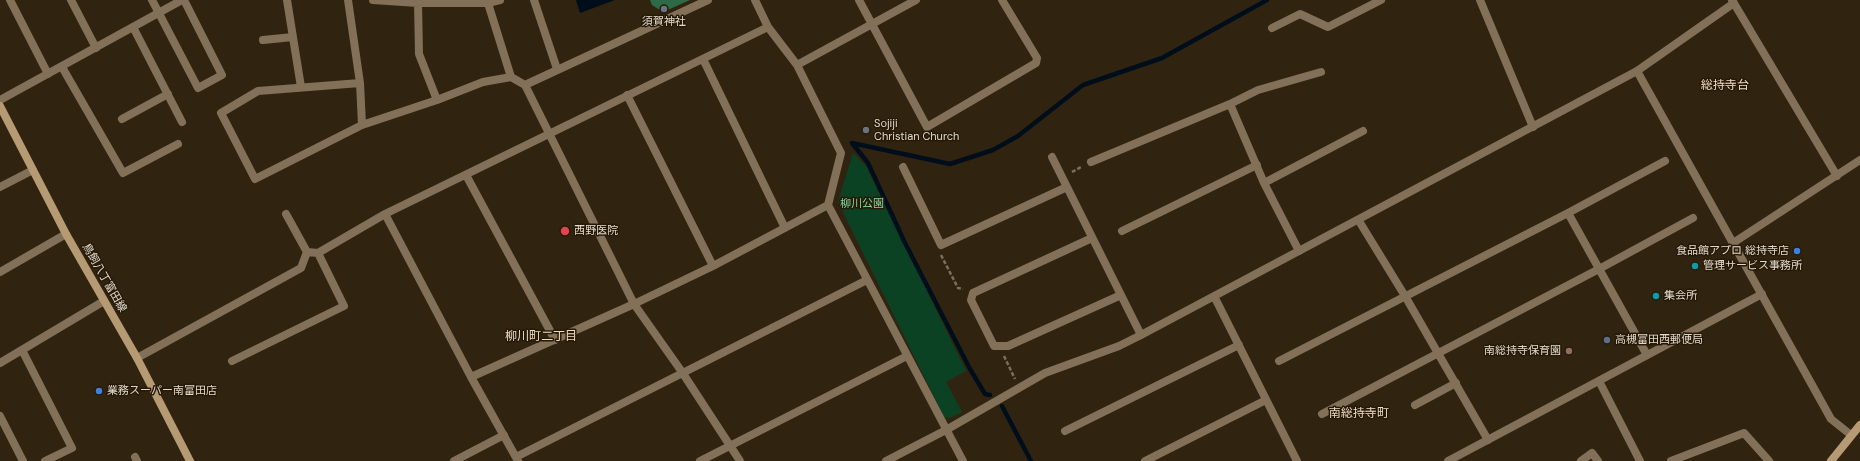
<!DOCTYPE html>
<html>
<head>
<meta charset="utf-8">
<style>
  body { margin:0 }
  canvas { display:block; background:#302410 }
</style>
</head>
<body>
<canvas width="1860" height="461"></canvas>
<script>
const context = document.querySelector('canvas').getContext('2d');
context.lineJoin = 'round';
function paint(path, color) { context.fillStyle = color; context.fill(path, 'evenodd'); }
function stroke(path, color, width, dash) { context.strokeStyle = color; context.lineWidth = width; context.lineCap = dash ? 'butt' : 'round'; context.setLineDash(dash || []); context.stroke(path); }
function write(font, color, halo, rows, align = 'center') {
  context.font = font + ' "DM Sans","Noto Sans JP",sans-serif'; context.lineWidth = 3; context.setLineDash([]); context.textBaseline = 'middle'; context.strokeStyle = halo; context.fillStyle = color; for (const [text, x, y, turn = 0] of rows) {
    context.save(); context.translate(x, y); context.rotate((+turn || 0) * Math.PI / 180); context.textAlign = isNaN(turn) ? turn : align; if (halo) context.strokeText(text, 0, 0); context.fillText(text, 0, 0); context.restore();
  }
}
paint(new Path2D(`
  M853,153l13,13 100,205 -20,11 16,30 -12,6 -6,-1 -106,-215z`), '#0b4224');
paint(new Path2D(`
  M650,0h40l-27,12 -11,-7z`), '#2c6b45');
paint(new Path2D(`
  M576,0h39l-35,13z`), '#000e1b');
stroke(new Path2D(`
  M990,395l-5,-1 -15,-25 -65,-126 -37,-80 -16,-20 98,21 43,-14 25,-14 65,-51 79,-27 105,-58
  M1002,406l29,55`), '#000e1b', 4.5);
stroke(new Path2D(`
  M1072,172l9,-5
  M941,255l17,33 5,1
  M1004,356l11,23`), '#796f5e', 2.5, [4, 2]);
stroke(new Path2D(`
  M1480,0l53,127
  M1732,0l105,176
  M1272,28l28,-14 28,13 53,-27
  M1637,71l97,-68
  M1230,104l28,-14 63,-18
  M1052,157l89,178
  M1091,162l139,-58 34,79 35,68
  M903,167l38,78 126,-58
  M1264,183l99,-52
  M1568,213l97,-52
  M1359,221l46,75 83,144
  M1122,231l135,-66
  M1092,238l-119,55 -2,7 23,46h14l113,-51
  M1733,243l127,-83
  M1279,361l289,-148 79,142
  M1599,381l41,80
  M1415,405l41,-22
  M1322,414l277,-145 94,-51
  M1065,431l174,-86
  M1145,461l121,-61
  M1581,461l11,-8 6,8
  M1671,461l73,-28 25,28`), '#827059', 8);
stroke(new Path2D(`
  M10,0l38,74
  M71,0l25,48
  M152,0l46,88 24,-13 -38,-75
  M287,0l14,87
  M348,0l12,83 2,42
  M373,0l45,3h70l12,-3
  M487,0l24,77 14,8 109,219 48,68 58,89
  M534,0l23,69
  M755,0l13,27 29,38 44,88 -13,52 135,256
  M859,0l68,127 109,-64 1,-5 -35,-58
  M418,3l1,51 18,46
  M133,27l49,95
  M263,40l30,-3
  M703,59l82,169
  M797,65l119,-65
  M62,67l61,106 55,-29
  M360,83l-102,8 -37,22 34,66 107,-54 75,-25 46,-18 28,-5
  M525,85l183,-85
  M627,95l86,171
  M0,100l182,-100
  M122,119l46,-25
  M466,175l89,165
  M0,187l33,-17
  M286,214l21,38 11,1 67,-39
  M0,272l66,-38
  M1214,296l83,165
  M22,350l50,98 -27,13
  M137,358l164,-90 6,-16
  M232,361l112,-55 -26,-53
  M0,363l104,-62
  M471,377l163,-73 79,-38 115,-61
  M0,416l23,45
  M135,457l2,4
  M516,457l351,-177
  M454,461l50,-26
  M518,461l-47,-84 -86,-163 383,-187
  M700,461l207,-105
  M886,461l60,-31 99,-57 74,-27 22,-11 496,-264 194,348 20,16
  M1448,461l314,-167`), '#827059', 8);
stroke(new Path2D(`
  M0,106l66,128 71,124 53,103
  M1831,461l29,-36`), '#b69a74', 8);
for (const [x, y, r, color] of [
  [664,9,4,"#6b7280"],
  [866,130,4,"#6b7280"],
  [565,231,5,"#e0444e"],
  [1797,251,4,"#3f7fe0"],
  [1695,266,4,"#0f9aa8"],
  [1656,296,4,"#0f9aa8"],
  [1607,340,4,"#5c6f8a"],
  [1569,351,4,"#8d6e63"],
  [99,391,4,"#3f7fe0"]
]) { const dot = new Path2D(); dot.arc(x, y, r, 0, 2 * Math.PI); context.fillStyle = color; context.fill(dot); stroke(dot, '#261a07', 1.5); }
write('11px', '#e1d9cd', '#261a07', [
  ["須賀神社",664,22,"center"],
  ["Sojiji",874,124],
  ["Christian Church",874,137],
  ["西野医院",574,231],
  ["食品館アプロ 総持寺店",1789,251,"right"],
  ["管理サービス事務所",1703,266],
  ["集会所",1664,296],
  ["高槻富田西郵便局",1615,340],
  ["南総持寺保育園",1561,351,"right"],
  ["業務スーパー南富田店",107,391]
], 'left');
write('11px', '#80da9f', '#261a07', [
  ["柳川公園",862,204]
]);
write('11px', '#e1d9cd', '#261a07', [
  ["鳥飼八丁富田線",104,278,60]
]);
write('12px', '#eddcc5', '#261a07', [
  ["総持寺台",1725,86],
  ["柳川町二丁目",541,337],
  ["南総持寺町",1359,414]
]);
</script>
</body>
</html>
